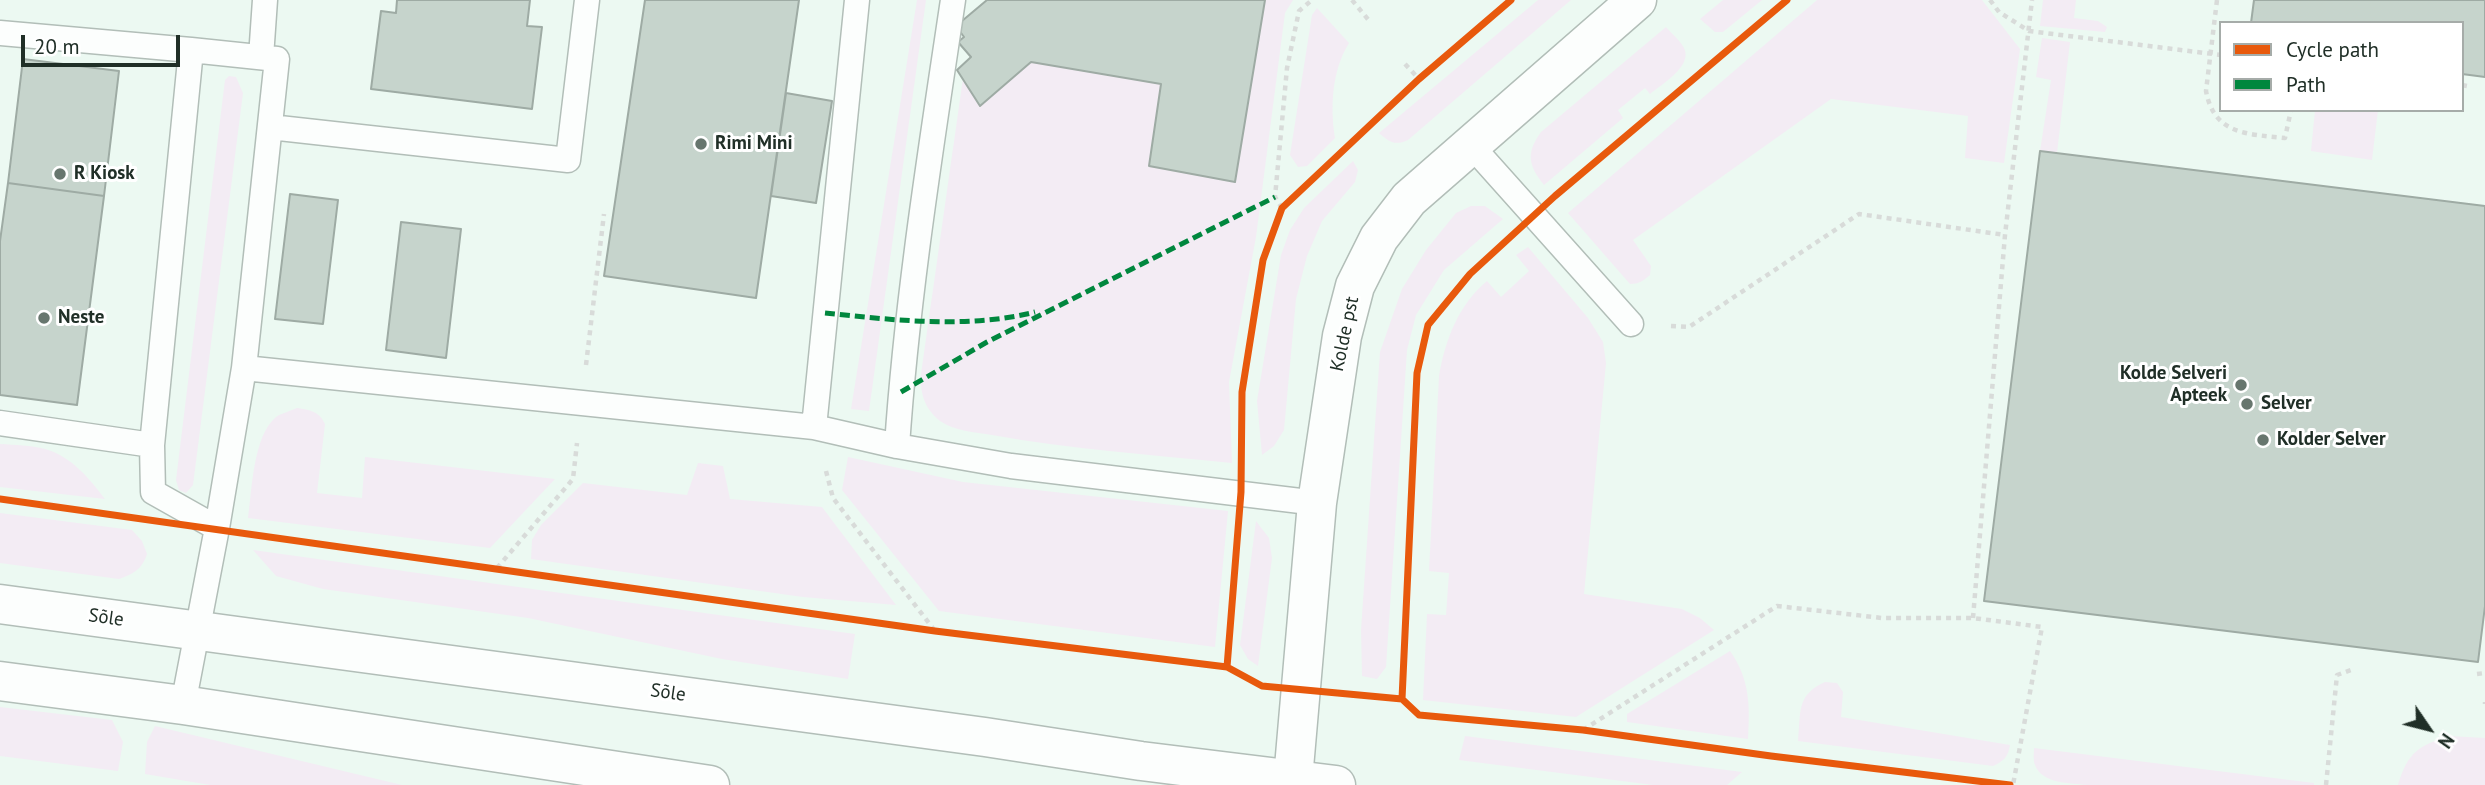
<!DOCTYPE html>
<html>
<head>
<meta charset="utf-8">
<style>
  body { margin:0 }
  #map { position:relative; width:2485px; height:785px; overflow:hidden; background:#ecf9f2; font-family:"PT Sans",sans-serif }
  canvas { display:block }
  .legend { position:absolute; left:2219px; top:21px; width:245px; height:91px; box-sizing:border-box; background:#fff; border:2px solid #a6aca9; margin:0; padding:9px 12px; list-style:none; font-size:21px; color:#202f27 }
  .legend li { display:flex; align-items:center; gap:14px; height:35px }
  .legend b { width:35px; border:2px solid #a6aca9 }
  .north { position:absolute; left:2394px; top:694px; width:70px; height:70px; -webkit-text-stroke:5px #fff; paint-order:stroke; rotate:125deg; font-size:19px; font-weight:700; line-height:28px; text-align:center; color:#202f27 }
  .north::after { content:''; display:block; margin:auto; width:24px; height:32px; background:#202f27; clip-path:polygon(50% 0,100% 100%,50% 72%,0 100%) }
  .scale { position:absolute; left:21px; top:35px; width:159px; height:32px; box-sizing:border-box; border:4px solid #202f27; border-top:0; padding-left:9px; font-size:21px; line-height:24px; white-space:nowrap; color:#202f27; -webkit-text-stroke:5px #fff; paint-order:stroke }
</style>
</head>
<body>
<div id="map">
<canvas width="2485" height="785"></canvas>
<ul class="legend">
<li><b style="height:9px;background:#e8590c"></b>Cycle path</li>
<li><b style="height:9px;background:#00873e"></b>Path</li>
</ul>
<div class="north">N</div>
<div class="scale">20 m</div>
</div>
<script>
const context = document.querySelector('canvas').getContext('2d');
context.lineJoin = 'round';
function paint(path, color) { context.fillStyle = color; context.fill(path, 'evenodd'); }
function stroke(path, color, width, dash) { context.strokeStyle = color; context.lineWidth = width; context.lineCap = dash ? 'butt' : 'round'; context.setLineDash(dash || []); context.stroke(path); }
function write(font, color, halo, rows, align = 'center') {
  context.font = font + ' "PT Sans",sans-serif'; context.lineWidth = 6; context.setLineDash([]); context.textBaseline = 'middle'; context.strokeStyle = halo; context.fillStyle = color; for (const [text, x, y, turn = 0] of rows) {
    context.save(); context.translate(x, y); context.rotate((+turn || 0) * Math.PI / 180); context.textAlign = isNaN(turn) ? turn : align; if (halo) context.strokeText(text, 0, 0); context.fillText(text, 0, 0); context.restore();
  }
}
paint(new Path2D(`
  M917,0h9l-57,411 -18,-2z
  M1265,0h28l-8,13 -29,224 -27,145 3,81c-80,-8 -161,-14 -240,-28 -17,-3 -38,-4 -52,-14 -16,-13 -20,-28 -19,-47l42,-296 18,27 50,-43 130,22 -11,82 85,16z
  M1538,0h33l-163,140c-13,6 -19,2 -29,-7z
  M1723,0h39l-39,32h-8l-15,-13z
  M1817,0h165l38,49 -16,114 -39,-5 3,-42 -137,-17 -198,141 18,26 -1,9c-7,6 -11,9 -20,9l-62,-71z
  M2043,0h33l-2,18 24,3 9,6 -2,5 -65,-6z
  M1317,8l32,35c-17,27 -19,64 -14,95l-28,28 -9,1 -8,-12 22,-140z
  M1666,27c5,6 14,13 18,21 9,18 -22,36 -34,46l-5,-6 -27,22 5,8 -79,67c-16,-20 -18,-32 -3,-53z
  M2042,38l28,4 -13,111 -17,-2 11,-71 -15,-3z
  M229,76l7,1 7,16 -50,392 -7,8 -7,-3 -3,-10 49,-400z
  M2315,110h63l-6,50 -61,-9z
  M1353,161l5,9 -3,12 -33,39 -15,35 -11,43 -12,131 -10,16 -12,9 -5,-54 24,-146 9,-25 14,-22z
  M1471,206h14l18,13 -59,51 -28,45 -9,35 -21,317 -9,12 -15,-3 -1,-46 19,-278 22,-63 24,-39 30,-37z
  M1528,247l60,71 15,24 3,21 -22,231 98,15 18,9 14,12 -138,87 -153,-17 4,-86 19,1 3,-42 -20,-2 10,-195c6,-36 20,-72 48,-95l14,16 28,-26 -13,-16z
  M297,408c13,2 22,3 28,16l-8,69 45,5 3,-41 190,22 -65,69 -242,-30c4,-28 5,-82 28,-101 6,-4 15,-6 21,-9z
  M0,444c15,1 31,1 45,5 26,7 45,30 60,50l-105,-12z
  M848,457l115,25 265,29 -13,136 -276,-36 -97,-121z
  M698,463l25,3 7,33 92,8 74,98 -93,-8 -272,-38 1,-19 9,-15 42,-42 104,12z
  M0,513l132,17 10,11 5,13c-5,15 -13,20 -28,25l-119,-16z
  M1256,521l13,17 3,20 -14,108 -10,-7 -8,-14z
  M253,550l602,84 -7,45 -126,-20 -194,-41 -205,-29 -47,-13z
  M1730,651c20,28 20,55 18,88l-121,-17v-8z
  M1825,682l12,1 6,9 -2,25 169,28c-2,12 -6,16 -17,21l-195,-25c3,-29 -2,-46 27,-59z
  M0,707l112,13 11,22 -5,29 -118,-15z
  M155,726l247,59h-192l-65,-11 2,-32z
  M1465,736l277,36 -15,13h-74l-194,-25z
  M2449,736l36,2v47h-87c10,-33 20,-39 51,-49z
  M2034,748l280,35v2h-227c-16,-2 -45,-1 -52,-20 -2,-4 -1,-13 -1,-17z`), '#f3ecf4');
const building = new Path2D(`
  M397,0h133l-3,26 15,1 -10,82 -161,-20 10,-78 15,2z
  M645,0h154l-43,298 -152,-22z
  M987,0h278l-30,182 -86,-16 12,-82 -130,-22 -51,44 -23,-36 14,-13 -13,-15 6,-5 -8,-11z
  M2254,0h231v77l-23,-3v-51h-211z
  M23,59l96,12 -15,125 -96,-13z
  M786,93l46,8 -16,102 -45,-7z
  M2040,151l445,55v400l-7,56 -494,-61z
  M8,183l96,13 -27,209 -77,-10v-154z
  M290,194l48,6 -15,124 -48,-5z
  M401,222l60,7 -15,129 -60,-8z`);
paint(building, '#c6d4cc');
stroke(building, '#9eaba4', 2);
const lane = new Path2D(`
  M0,33l191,17
  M261,57l4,-57
  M270,127l298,33 19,-160
  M1470,144l161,180
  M0,423l152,22
  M814,427l43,-427
  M897,446c10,-149 34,-298 56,-446
  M217,528l-64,-36 -1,-47 39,-395 86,9 -33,309
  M183,705l34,-177 27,-160 570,59 83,19 114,20 306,37`);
const street = new Path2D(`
  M1293,779l24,-276 25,-167 13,-50 24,-48 30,-39 228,-199`);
const secondary = new Path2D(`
  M0,604l985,133 156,24 195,24
  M0,681l183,24 527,80`);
stroke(lane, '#b2beb8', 27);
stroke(street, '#b2beb8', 41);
stroke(secondary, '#b2beb8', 41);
stroke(new Path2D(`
  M1352,0l19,23
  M1990,0l9,12 30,19 192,24
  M2217,0l-11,91c8,44 42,43 79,47l6,-28
  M1405,64l14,15
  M2462,85l5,1
  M1282,208l-7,-11 12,-129 12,-57 13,-11
  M1671,326l18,1 170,-113 146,21
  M586,365l18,-151
  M826,471l7,27 102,133
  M497,568l76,-89 4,-36
  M1973,618l32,-383 27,-235
  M2477,674l8,-1
  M1402,699l17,16 164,15 188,26 239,29
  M2485,704v-2
  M1583,730l194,-124 105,12h91l69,9 -29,158
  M2326,785l11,-110 14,-5`), '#d8dbd9', 4.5, [5, 5]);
stroke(lane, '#fcfefd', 24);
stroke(street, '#fcfefd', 38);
stroke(secondary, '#fcfefd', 38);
stroke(new Path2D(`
  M825,313c67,7 144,16 210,-1
  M901,392l86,-50 288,-145`), '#00873e', 5, [10, 5]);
stroke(new Path2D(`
  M0,499l935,132 292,36 35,19 140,13 17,16 164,15 188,26 239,29
  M1227,667l14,-175 1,-100 21,-132 19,-52 137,-129 92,-79
  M1402,699l15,-326 11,-48 42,-51 85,-78 232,-196`), '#e8590c', 7);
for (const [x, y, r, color] of [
  [701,144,7,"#67766e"],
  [60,174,7,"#67766e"],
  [44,318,7,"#67766e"],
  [2241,385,7,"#67766e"],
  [2247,404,7,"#67766e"],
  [2263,440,7,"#67766e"]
]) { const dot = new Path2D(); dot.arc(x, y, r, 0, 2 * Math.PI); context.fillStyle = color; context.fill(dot); stroke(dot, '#fff', 2.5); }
write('bold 19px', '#202f27', '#fff', [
  ["Rimi Mini",715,144],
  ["R Kiosk",74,174],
  ["Neste",58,318],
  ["Kolde Selveri",2227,374,"right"],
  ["Apteek",2227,396,"right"],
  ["Selver",2261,404],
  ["Kolder Selver",2277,440]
], 'left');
write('19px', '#202f27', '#fff', [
  ["Kolde pst",1345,334,-78],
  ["Sõle",106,618,8],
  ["Sõle",668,693,8]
]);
</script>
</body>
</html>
